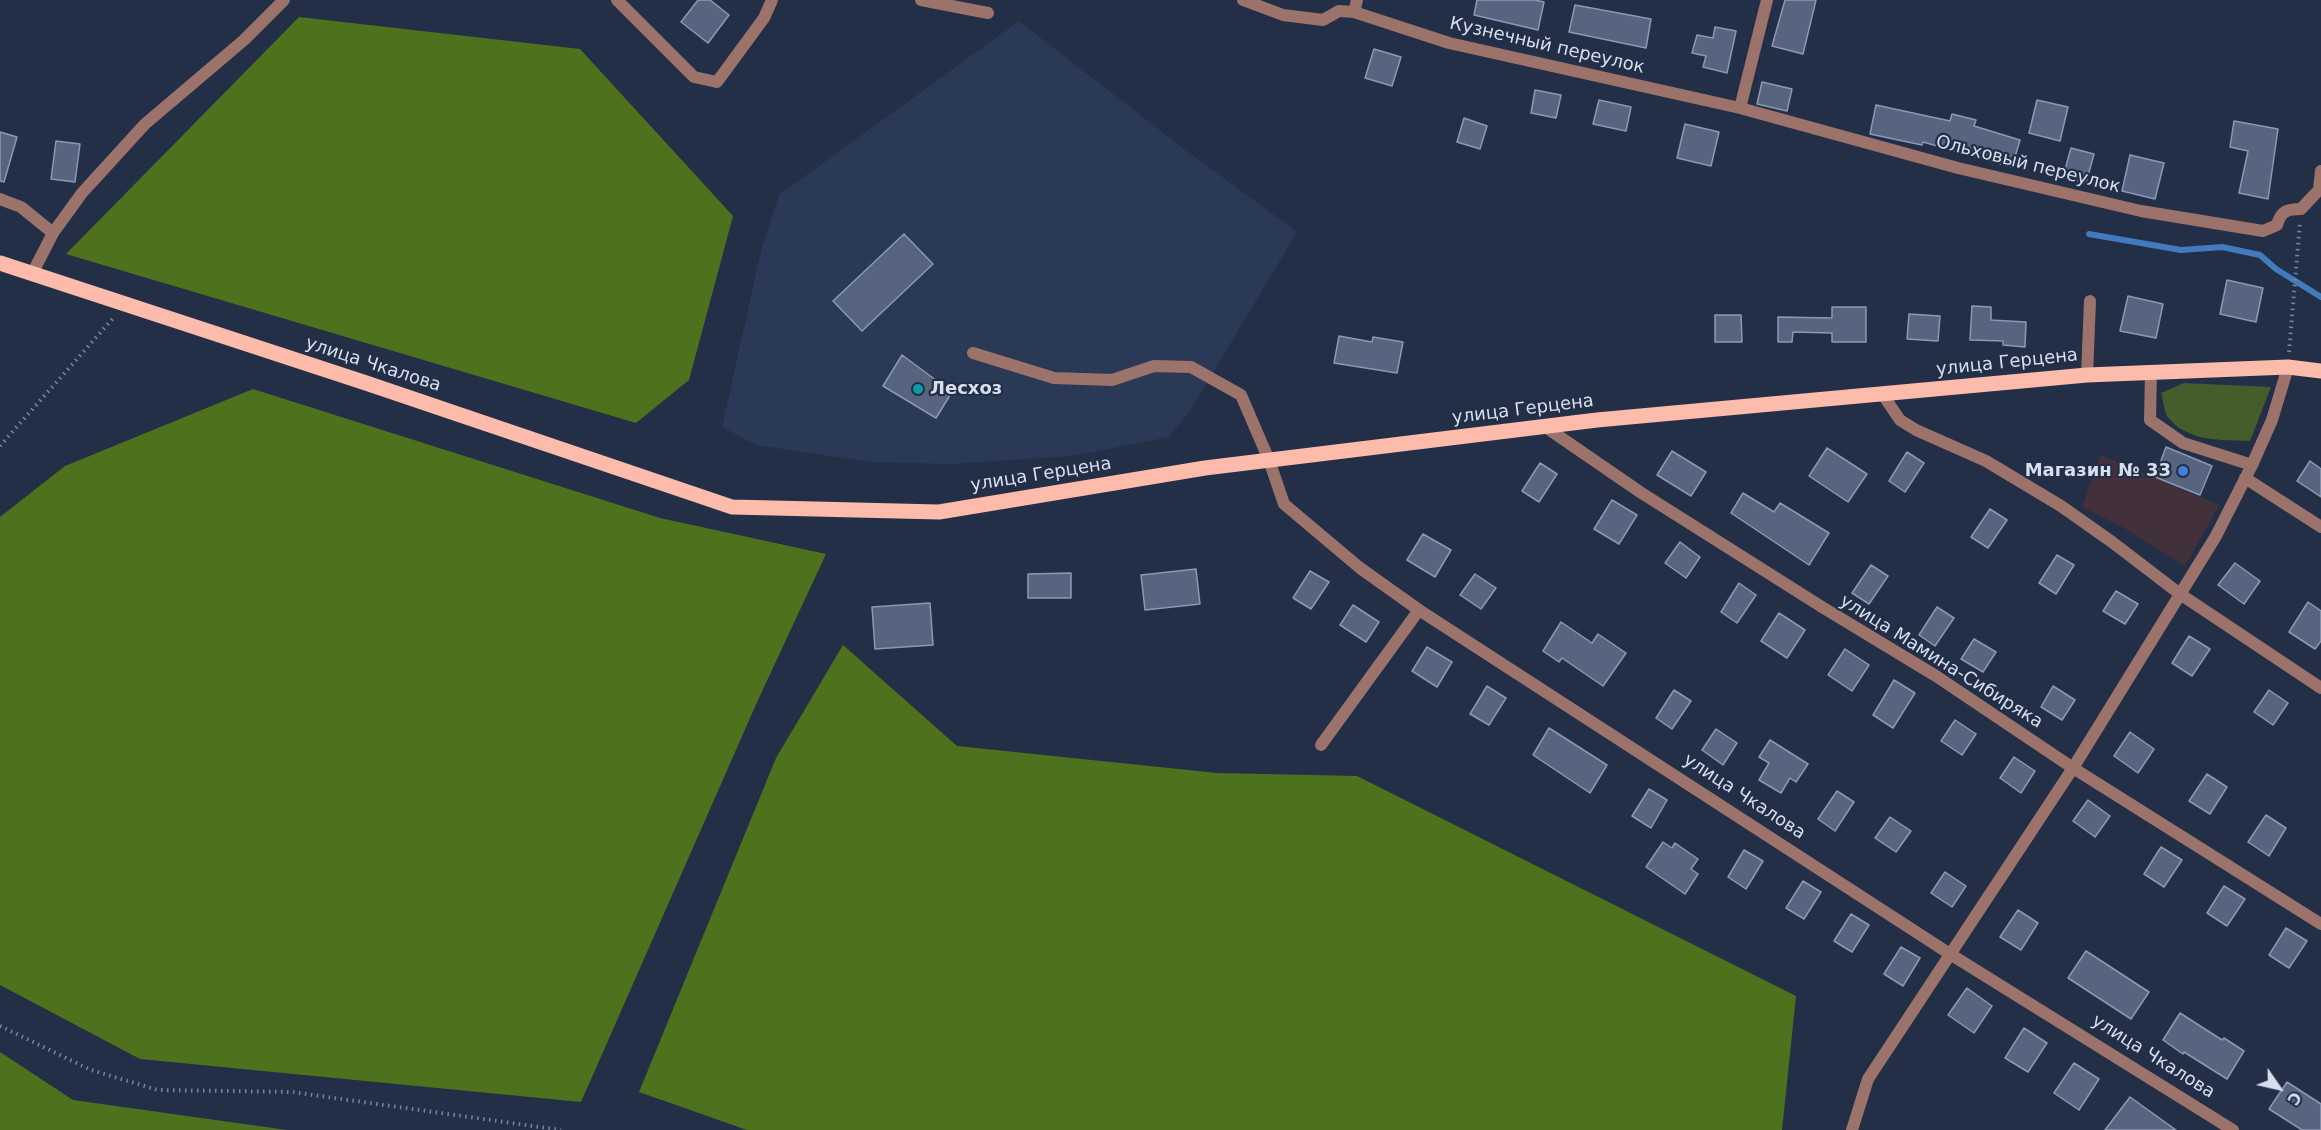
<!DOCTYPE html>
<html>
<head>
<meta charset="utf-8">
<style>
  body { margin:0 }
  #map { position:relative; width:2321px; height:1130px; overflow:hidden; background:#232f47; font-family:"DejaVu Sans",sans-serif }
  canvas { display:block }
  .north { position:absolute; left:2249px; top:1058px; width:60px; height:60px; -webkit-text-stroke:4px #232f47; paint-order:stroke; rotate:124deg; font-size:16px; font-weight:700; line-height:24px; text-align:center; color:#d7dfef }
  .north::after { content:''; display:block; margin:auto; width:21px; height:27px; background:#d7dfef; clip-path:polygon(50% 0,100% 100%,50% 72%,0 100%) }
</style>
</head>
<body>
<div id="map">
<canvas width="2321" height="1130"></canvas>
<div class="north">С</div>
</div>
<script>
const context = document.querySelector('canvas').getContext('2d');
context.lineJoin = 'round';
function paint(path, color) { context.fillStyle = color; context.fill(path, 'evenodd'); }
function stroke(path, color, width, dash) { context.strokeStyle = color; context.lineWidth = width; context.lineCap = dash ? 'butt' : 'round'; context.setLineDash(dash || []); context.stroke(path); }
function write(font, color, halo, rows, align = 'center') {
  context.font = font + ' "DejaVu Sans",sans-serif'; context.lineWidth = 4.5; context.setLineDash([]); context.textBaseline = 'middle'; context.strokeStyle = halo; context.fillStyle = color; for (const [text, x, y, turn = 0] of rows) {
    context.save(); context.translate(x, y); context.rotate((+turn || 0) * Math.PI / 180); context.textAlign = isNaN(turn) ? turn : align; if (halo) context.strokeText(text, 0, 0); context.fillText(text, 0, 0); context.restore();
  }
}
paint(new Path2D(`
  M2101,455l118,50 -34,61 -61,-38 -42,-21z`), '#42313b');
paint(new Path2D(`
  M1019,21l165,128 113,83 -105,176 -23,29 -97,19 -122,8 -80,-2 -114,-17 -34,-18 39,-176 18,-56z`), '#2a3956');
paint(new Path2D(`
  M2184,383l87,4 -21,54c-28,-1 -64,1 -83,-25 -3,-6 -4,-17 -6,-23z`), '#455c2b');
paint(new Path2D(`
  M299,17l281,32 153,167 -44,164 -53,43 -570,-169z
  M253,389l407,129 166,36 -68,146 -177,402 -441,-43 -140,-74v-468l65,-51z
  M843,645l114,101 260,27 140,3 439,220 -14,134h-1035l-108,-38 137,-334z
  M0,1052l73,48 214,30h-287z`), '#4e711e');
stroke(new Path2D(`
  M2089,234l92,16 41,-3 38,8 16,14 45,28`), '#427bbc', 6);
const building = new Path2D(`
  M698,0h12l19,15 -21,28 -27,-21z
  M1477,0h58l9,2 -6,28 -64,-15z
  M1785,0h31l-13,54 -31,-8z
  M1575,5l76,14 -5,29 -77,-16z
  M1715,27l21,4 -9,42 -24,-6 3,-11 -14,-3 5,-18 16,3z
  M1374,49l27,8 -9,29 -27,-8z
  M1762,82l30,7 -5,22 -30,-7z
  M1535,90l26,5 -5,23 -25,-5z
  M1599,100l32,7 -5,24 -33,-7z
  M2037,100l31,7 -8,34 -31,-8z
  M1876,105l74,16 2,-7 24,6 -2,6 46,14 -8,27 -89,-25 -1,3 -52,-11z
  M1464,118l23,8 -7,23 -23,-7z
  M2234,121l44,8 -10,70 -29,-6 9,-42 -18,-4z
  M1685,124l34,8 -8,34 -34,-8z
  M0,132l17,5 -13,45 -4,-1z
  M56,141l24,3 -5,38 -24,-3z
  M2071,148l23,6 -8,29 -23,-6z
  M2130,155l34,8 -9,36 -33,-8z
  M904,234l29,30 -71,67 -29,-30z
  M2227,280l36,8 -7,34 -36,-8z
  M2128,296l35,8 -7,34 -36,-7z
  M1972,306l19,1v13l35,2 -1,25 -22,-2v-4l-33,-1z
  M1832,307h34v35h-34v-9l-39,-1 -1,10h-14v-25l54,1z
  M1909,314l31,2 -2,25 -31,-2z
  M1715,315h26l1,27h-27z
  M1339,336l33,6 1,-5 30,5 -6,31 -63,-10z
  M902,355l50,37 -16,26 -53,-32z
  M2166,447l46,19 -12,29 -45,-18z
  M1827,448l40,26 -19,28 -39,-26z
  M1672,451l34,21 -15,24 -34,-21z
  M1907,452l17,11 -19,29 -16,-11z
  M2310,461l11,8v28l-24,-16z
  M1540,463l17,11 -18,28 -17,-11z
  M1743,493l31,19 6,-9 49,30 -20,32 -78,-52z
  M1612,500l25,15 -18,29 -25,-15z
  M1990,509l17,11 -19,28 -17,-11z
  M1423,534l28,16 -16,27 -28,-17z
  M1680,542l20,15 -14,21 -21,-15z
  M2057,555l17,10 -18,29 -17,-11z
  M2235,563l25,18 -16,23 -26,-19z
  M1871,565l17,11 -19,28 -17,-11z
  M1196,569l4,35 -55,6 -4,-35z
  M1310,571l19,11 -18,27 -18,-11z
  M1071,573v25h-43v-24z
  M1475,574l21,14 -15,21 -21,-14z
  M1739,583l17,12 -19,28 -16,-11z
  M2116,591l22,13 -13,20 -22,-13z
  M2308,602l13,9v30l-6,8 -26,-17z
  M930,603l3,42 -58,4 -3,-42z
  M1353,605l26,17 -13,20 -26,-17z
  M1937,607l17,11 -19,28 -16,-11z
  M1779,613l26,17 -18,28 -26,-17z
  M1561,622l31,21 6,-9 28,19 -23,33 -41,-28 -3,4 -16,-11z
  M2189,636l21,13 -18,27 -20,-13z
  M1974,639l22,13 -13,20 -22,-13z
  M1427,647l25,15 -15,25 -25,-16z
  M1845,649l24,16 -17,26 -24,-16z
  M1894,680l21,13 -22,35 -20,-13z
  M1487,686l19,12 -17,27 -19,-11z
  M2053,686l22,14 -13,20 -21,-13z
  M1674,690l17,11 -19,28 -16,-11z
  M2269,690l19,13 -15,22 -19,-13z
  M1955,720l21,14 -14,21 -21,-14z
  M1549,728l58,37 -17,28 -57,-38z
  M1716,729l21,14 -14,22 -21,-15z
  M2130,732l24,17 -16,24 -24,-17z
  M1770,740l38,24 -12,18 -6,-4 -9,15 -22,-13 10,-17 -10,-6z
  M2014,757l21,14 -14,22 -21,-15z
  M2207,774l20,13 -17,27 -21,-13z
  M1649,789l18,11 -16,28 -19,-12z
  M1837,791l17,11 -19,29 -17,-12z
  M2088,800l22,16 -15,21 -22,-16z
  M2266,815l20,13 -17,28 -21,-14z
  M1890,817l21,14 -15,21 -21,-14z
  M1663,842l9,6 3,-5 23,16 -7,10 7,5 -13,20 -39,-27z
  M2161,847l21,13 -18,27 -20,-13z
  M1744,850l19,11 -17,28 -18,-12z
  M1945,872l21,14 -14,21 -21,-14z
  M1803,881l18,11 -17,27 -18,-11z
  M2224,886l21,13 -18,27 -20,-13z
  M2018,910l20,13 -17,27 -21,-13z
  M1851,914l18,11 -17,27 -18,-11z
  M2286,928l21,13 -18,27 -20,-13z
  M1901,947l19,11 -17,28 -19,-12z
  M2086,951l63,41 -18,27 -63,-41z
  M1967,988l25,18 -18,27 -26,-18z
  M2180,1013l42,27 2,-2 20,13 -17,28 -43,-27 -1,2 -20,-14z
  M2024,1028l23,15 -19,29 -23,-14z
  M2074,1063l25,16 -20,31 -25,-17z
  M2287,1082l34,22v26h-19l-33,-21z
  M2130,1097l46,33h-71z`);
paint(building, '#57647f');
stroke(building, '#8a99b5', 1.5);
stroke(new Path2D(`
  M2289,352l11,-130
  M0,446l115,-130
  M0,1026l91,44 67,20 134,2 269,38`), '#7b8599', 4, [1.5, 4.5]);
stroke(new Path2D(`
  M921,0l67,13
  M1354,12l3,-12
  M0,199l21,8 32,26
  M973,353l81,25 58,2 42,-14 37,1 50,28 28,65
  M2151,372l-1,48 33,23 69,22
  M2087,375l3,-74
  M1883,395l17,25 16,10 70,31 75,45 51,36 68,52
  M2245,478l76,49
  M1321,745l98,-135`), '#9b736a', 12);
stroke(new Path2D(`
  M617,0l77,77 23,5 47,-64 8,-18
  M1243,0l40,15 40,5 16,-9 15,1 95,31 291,65 218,60 183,43 122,20 14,-6c4,-14 10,-16 24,-16l18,-19 2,-19
  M1740,108l27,-108
  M32,274l21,-41 29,-40 63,-69 99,-84 40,-40
  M1544,426l96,66 182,115 114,69 137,92 248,156
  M1269,460l15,44 76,64 59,42 531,344 283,176
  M2180,594l141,94
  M1852,1130l16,-51 205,-311 143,-232 36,-71 20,-45 16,-53`), '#9b736a', 12);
stroke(new Path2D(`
  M0,263l366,120 366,124 207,5 266,-44 392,-48 490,-45 201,-8 33,4`), '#fcbbab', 15);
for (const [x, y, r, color] of [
  [918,389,6,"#0f9aa8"],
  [2183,471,6,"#3f7fe0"]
]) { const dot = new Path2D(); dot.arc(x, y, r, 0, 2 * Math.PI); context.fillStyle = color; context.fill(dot); stroke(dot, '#232f47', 2); }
write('18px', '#d7dfef', '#232f47', [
  ["Кузнечный переулок",1547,46,13],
  ["Ольховый переулок",2028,165,14],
  ["улица Герцена",2007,363,-6],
  ["улица Чкалова",373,365,18],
  ["улица Герцена",1523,410,-7],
  ["улица Герцена",1041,475,-9],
  ["улица Мамина-Сибиряка",1941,662,32],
  ["улица Чкалова",1744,797,33],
  ["улица Чкалова",2153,1057,32]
]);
write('bold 18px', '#d7dfef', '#232f47', [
  ["Лесхоз",930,389],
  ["Магазин № 33",2171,471,"right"]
], 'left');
</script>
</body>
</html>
